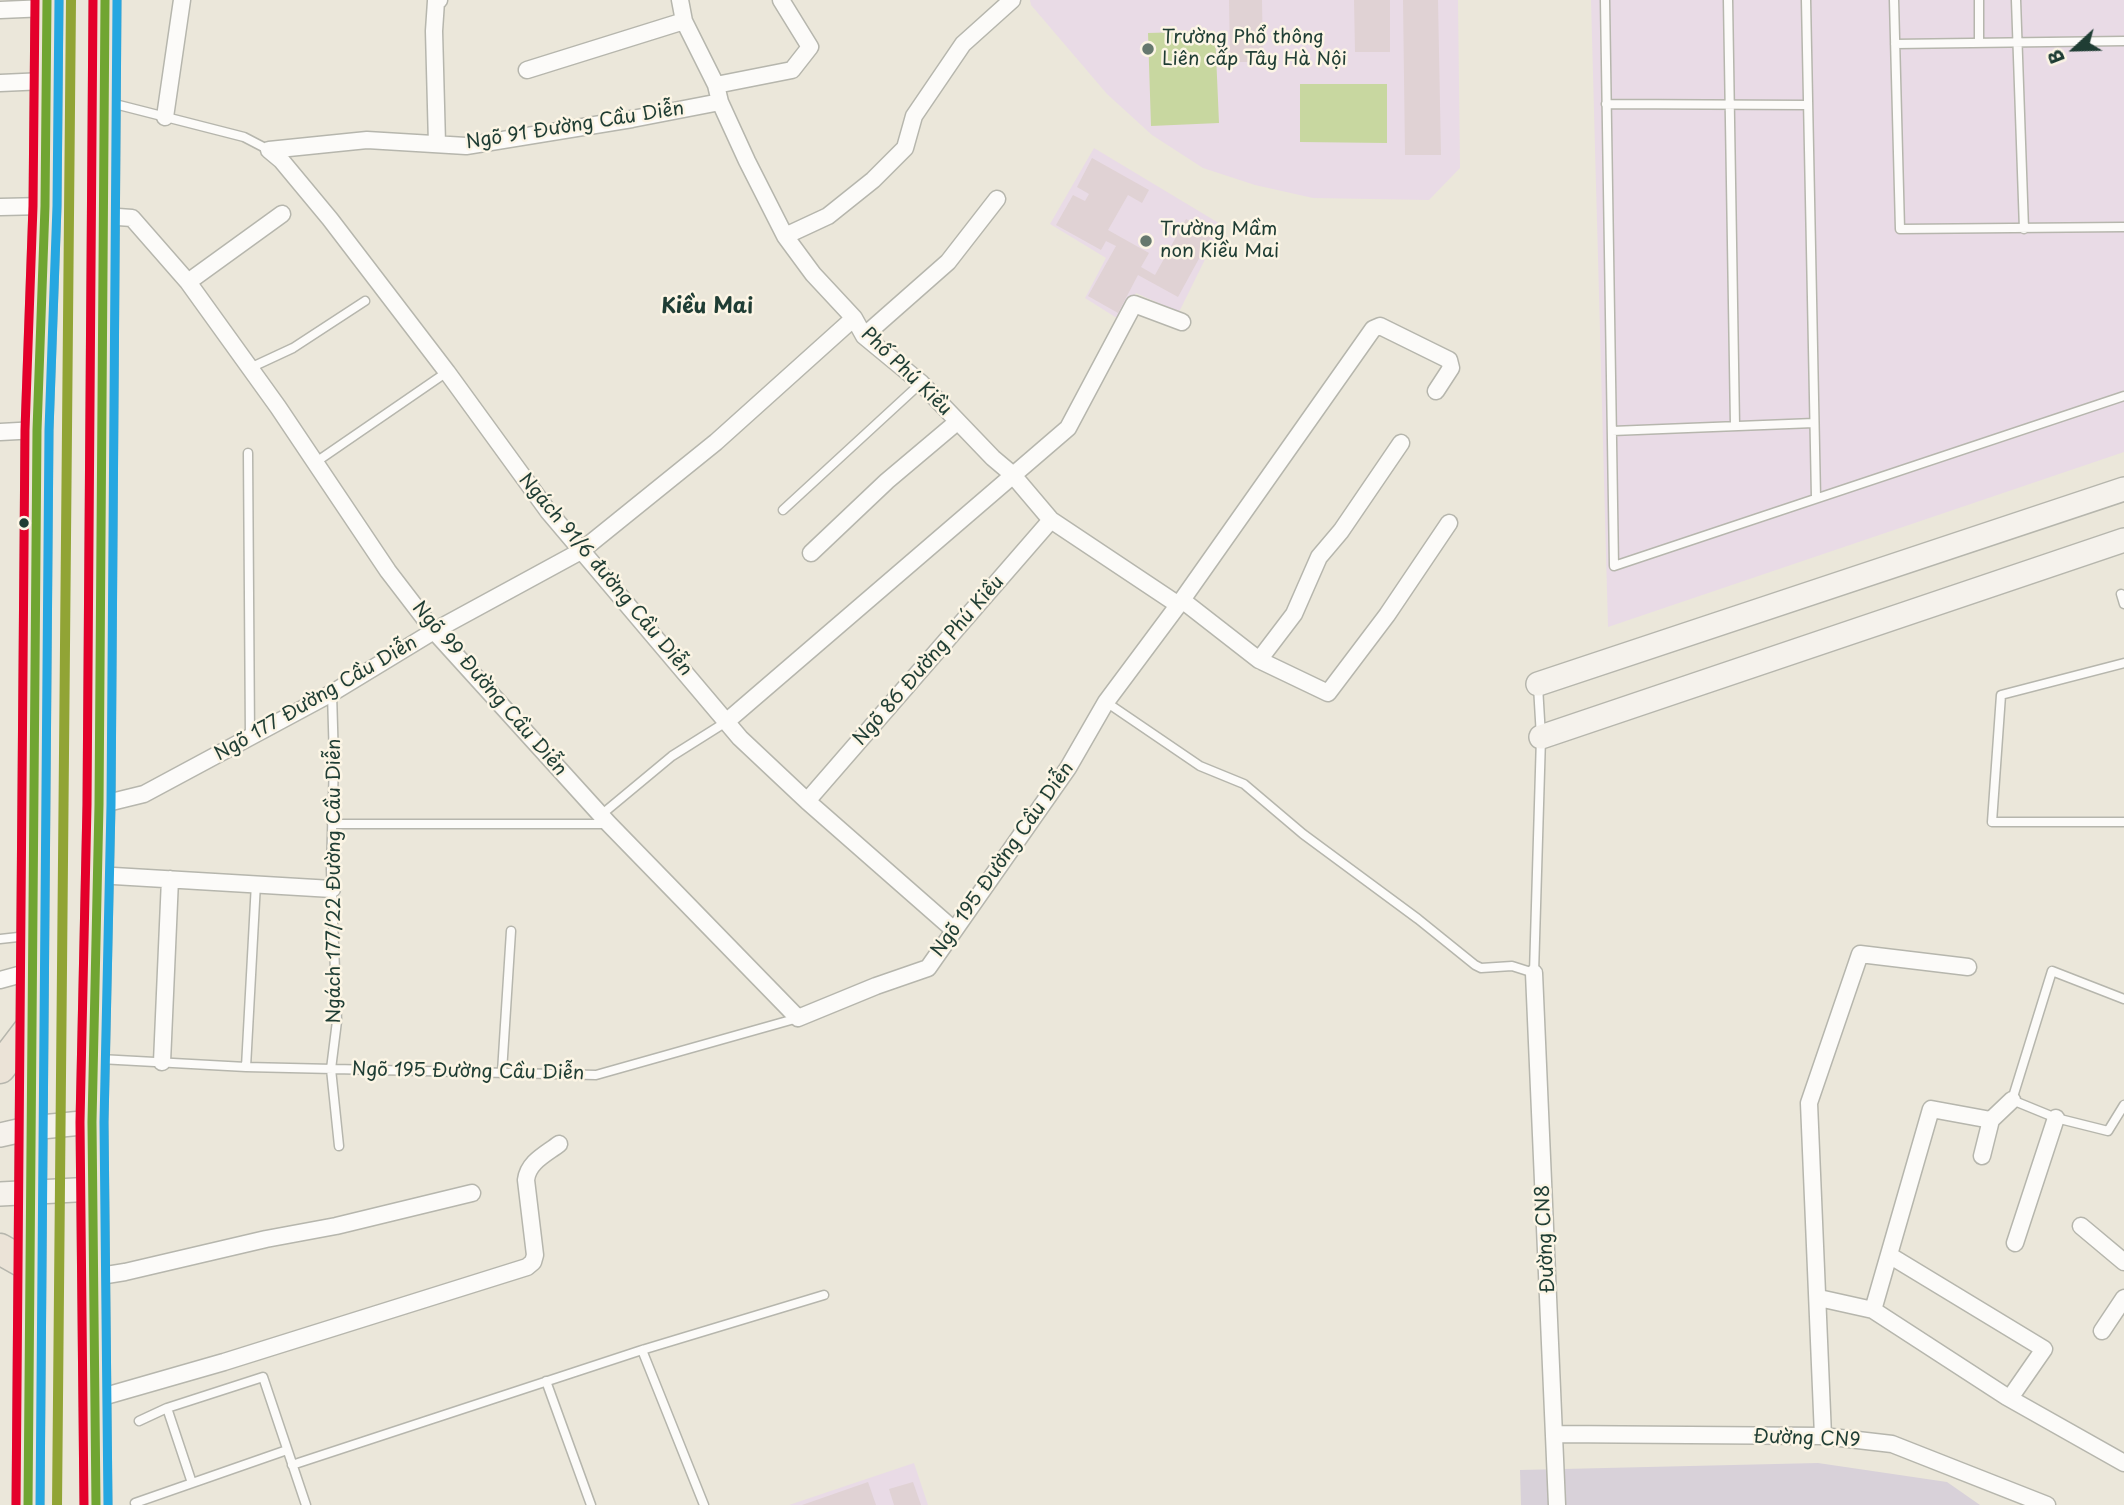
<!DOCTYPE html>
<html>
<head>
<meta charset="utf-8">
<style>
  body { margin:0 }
  #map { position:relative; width:2124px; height:1505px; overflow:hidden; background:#ebe7da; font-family:"Playpen Sans",sans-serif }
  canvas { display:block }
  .north { position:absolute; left:2040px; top:14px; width:70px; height:70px; -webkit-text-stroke:5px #fcf5e5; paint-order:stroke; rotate:248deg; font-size:19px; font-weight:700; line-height:28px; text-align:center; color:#1f3d34 }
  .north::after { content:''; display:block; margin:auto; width:24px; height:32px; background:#1f3d34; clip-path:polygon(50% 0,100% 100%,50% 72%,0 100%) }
</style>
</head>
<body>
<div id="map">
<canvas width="2124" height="1505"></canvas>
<div class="north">B</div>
</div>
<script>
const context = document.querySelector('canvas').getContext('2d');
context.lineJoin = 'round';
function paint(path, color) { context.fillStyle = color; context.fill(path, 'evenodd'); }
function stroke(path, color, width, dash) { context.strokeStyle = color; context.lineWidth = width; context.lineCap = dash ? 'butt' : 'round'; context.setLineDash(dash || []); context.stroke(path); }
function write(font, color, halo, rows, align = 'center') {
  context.font = font + ' "Playpen Sans",sans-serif'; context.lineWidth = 5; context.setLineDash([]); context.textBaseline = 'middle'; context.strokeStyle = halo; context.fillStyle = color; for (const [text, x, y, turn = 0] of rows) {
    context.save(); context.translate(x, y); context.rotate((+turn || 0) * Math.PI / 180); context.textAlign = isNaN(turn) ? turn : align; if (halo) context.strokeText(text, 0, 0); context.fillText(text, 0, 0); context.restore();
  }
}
paint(new Path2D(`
  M1030,0h428l2,168 -31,32 -116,-2 -58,-13 -52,-17 -51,-33 -45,-41 -76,-89z
  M1591,0h533v452l-516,175z
  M1094,148l128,77 -43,87 -43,-19 -16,27 -35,-22 21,-40 -56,-34z
  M914,1463l14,42h-139z`), '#e9dbe6');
paint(new Path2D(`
  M1818,1463l129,19 33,23h-459l-1,-35z`), '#d8d1d9');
paint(new Path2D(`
  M1215,31l4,92 -68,3 -3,-93z
  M1300,84h87v59l-87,-1z`), '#c8d7a0');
paint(new Path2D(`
  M1229,0h33l1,62h-33z
  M1354,0h36v52h-35z
  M1403,0h35l3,155h-36z
  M1092,158l57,32 -7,13 -14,-8 -20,35 41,23 -8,14 14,8 31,-56 27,14 -35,64 -40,-22 -20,38 -30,-17 28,-50 -10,-5 -5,9 -45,-25 17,-30 12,6 4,-7 -12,-7z
  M868,1482l8,23h-74z
  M913,1482l8,23h-27l-5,-16z`), '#e0d2d4');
const lane = new Path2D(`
  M1605,0l9,566 510,-170
  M1728,0l7,425
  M1806,0l10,497
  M1894,0l6,229 224,-2
  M1979,0v43
  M2016,0l8,229
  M1895,44l229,-3
  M111,103l133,34 25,13
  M1606,104l201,1
  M250,368l43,-20 72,-47
  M1612,431l202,-8
  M248,453l2,285
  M316,462l131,-90
  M783,510l138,-127
  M2121,594l3,10
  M2124,663l-123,32 -9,127h132
  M332,693l2,68 -3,109 6,151 -6,48 8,77
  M1106,702l94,64 44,18 59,50 115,85 57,46 6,3 31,-2 22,7 7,-236 -3,-51
  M601,815l71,-59 54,-34
  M332,824h274
  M0,939l27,-3
  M2124,999l-72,-28 -40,129 44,18 52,13 16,-26
  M100,1059l146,8 350,8 202,-57
  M246,1067l10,-184
  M502,1072l9,-141
  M642,1350l62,155
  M546,1381l45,124
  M167,1408l25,75
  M139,1421l28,-13 96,-31 43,128
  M292,1465l350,-115 182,-55
  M136,1505l-1,-2 152,-53`);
const street = new Path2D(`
  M680,0l4,21 32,64 4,17 27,59 38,75 28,38 41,44 10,18 57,47 72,75 19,16 39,46 126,84
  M0,10l47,-2
  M527,70l157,-49
  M0,83l45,-2
  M716,85l76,-15 18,-23 -29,-47
  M165,117l17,-117
  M437,144l-3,-113 2,-30 3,-1
  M269,150l12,10 49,59 117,153 101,139 192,227 67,63 147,129
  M269,150l98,-10 99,6 166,-27 88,-17
  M0,207l45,-1
  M104,216l28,2 56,64 90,125 110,164 46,60 175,193 189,194 78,-32 52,-18 140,-200 38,-66 76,-102 191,-271 7,-3 69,34 2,8 -15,23
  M785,236l43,-20 45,-36 32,-32 9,-32 49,-72 49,-44
  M188,282l94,-68
  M864,336l84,-74 49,-63
  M0,432l37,-2
  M811,553l76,-72 70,-59
  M1182,600l77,60 69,33 59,-78 62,-92
  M1259,660l35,-46 25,-57 22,-26 60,-88
  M726,722l342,-294 66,-124 48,18
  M807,801l244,-281
  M99,805l45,-11 188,-101 102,-62 147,-80 135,-109 138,-124
  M97,875l235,14
  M1534,973l23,532
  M0,980l33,-9
  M162,1062l8,-183
  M1982,1156l9,-36 21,-20
  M2081,1226l43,36
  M2015,1243l41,-125
  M1889,1255l155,94 -34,49
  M94,1277l31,-5 141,-33 70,-13 136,-33
  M1819,1298l54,12 134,87 117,66
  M1873,1310l58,-201 60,11
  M2102,1331l22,-33
  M95,1399l129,-37 303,-95 6,-5 2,-7 -9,-75c2,-18 20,-26 33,-36
  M1555,1434l268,2 69,8 155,61
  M1823,1436l-14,-333 51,-149 108,13`);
const secondary = new Path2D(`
  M1538,684l586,-195
  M1541,737l583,-197
  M0,1135l31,-7 61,-6
  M0,1194l94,-5`);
const highway = new Path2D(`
  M0,1068l32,-42
  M0,1249l30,17
  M28,1505l9,-1075 8,-224 2,-206
  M96,1505l-4,-383 7,-317 6,-805`);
stroke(lane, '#b6b6ad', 11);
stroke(street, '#b6b6ad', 19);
stroke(secondary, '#b6b6ad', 26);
stroke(highway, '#b6b6ad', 33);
stroke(lane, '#fcfbf9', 8);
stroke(street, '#fcfbf9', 16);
stroke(secondary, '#f5f2ec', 23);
stroke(highway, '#ebe3d7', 30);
stroke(new Path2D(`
  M28,1505l9,-1075 8,-224 2,-206
  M96,1505l-4,-383 7,-317 6,-805`), '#70a532', 9);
stroke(new Path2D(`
  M40,1505l9,-1075 8,-224 2,-206
  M108,1505l-4,-383 7,-317 6,-805`), '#26a7e1', 9);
stroke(new Path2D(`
  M16,1505l9,-1075 8,-224 2,-206
  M84,1505l-4,-383 7,-317 6,-805`), '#e4002b', 9);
stroke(new Path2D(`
  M57,1505l14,-1505`), '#91a435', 10);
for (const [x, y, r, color] of [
  [1148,49,7,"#66786e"],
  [1146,241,7,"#66786e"],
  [24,523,6,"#1f3d34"]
]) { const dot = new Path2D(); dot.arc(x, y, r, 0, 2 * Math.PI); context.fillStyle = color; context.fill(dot); stroke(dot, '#fcf5e5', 2.5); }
write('19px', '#1f3d34', '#fcf5e5', [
  ["Trường Phổ thông",1162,38],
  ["Liên cấp Tây Hà Nội",1162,60],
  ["Trường Mầm",1160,230],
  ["non Kiều Mai",1160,252]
], 'left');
write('19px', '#1f3d34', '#fcf5e5', [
  ["Ngõ 91 Đường Cầu Diễn",575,126,-9],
  ["Phố Phú Kiều",906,372,44],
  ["Ngách 91/6 đường Cầu Diễn",605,575,50],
  ["Ngõ 86 Đường Phú Kiều",929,661,-49],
  ["Ngõ 99 Đường Cầu Diễn",489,689,49],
  ["Ngõ 177 Đường Cầu Diễn",316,699,-30],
  ["Ngõ 195 Đường Cầu Diễn",1003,860,-55],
  ["Ngách 177/22 Đường Cầu Diễn",335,881,-90],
  ["Ngõ 195 Đường Cầu Diễn",468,1072,1],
  ["Đường CN8",1546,1239,-93],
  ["Đường CN9",1807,1439,2]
]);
write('bold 21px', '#1f3d34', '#fcf5e5', [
  ["Kiều Mai",707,307]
]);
</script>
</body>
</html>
